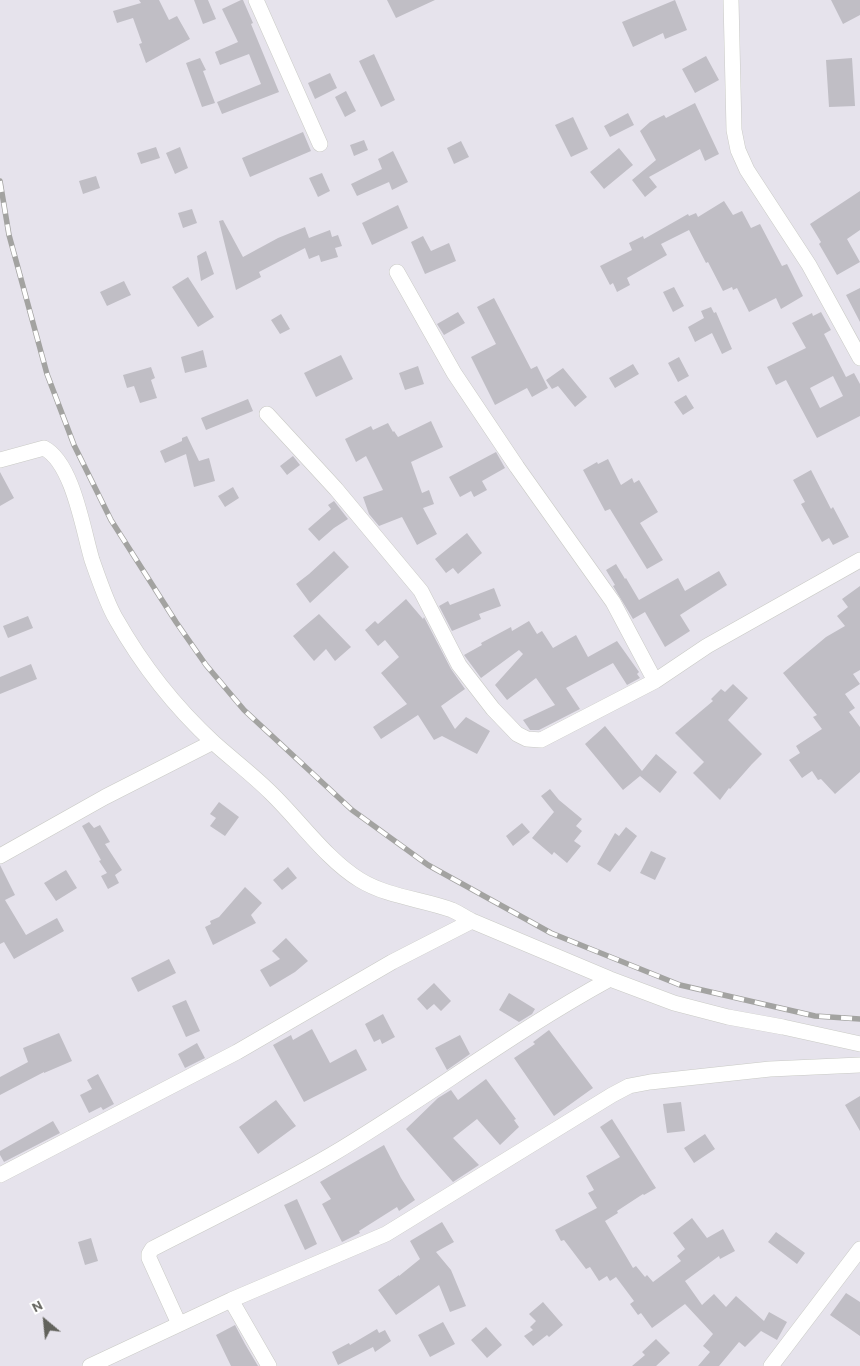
<!DOCTYPE html>
<html>
<head>
<meta charset="utf-8">
<style>
  body { margin:0 }
  #map { position:relative; width:860px; height:1366px; overflow:hidden; background:#e6e3ec; font-family:Overpass,sans-serif }
  canvas { display:block }
  .north { position:absolute; left:20px; top:1296px; width:50px; height:50px; -webkit-text-stroke:4px #fff; paint-order:stroke; rotate:332deg; font-size:14px; font-weight:700; line-height:20px; text-align:center; color:#62625c }
  .north::after { content:''; display:block; margin:auto; width:18px; height:22px; background:#62625c; clip-path:polygon(50% 0,100% 100%,50% 72%,0 100%) }
</style>
</head>
<body>
<div id="map">
<canvas width="860" height="1366"></canvas>
<div class="north">N</div>
</div>
<script>
const context = document.querySelector('canvas').getContext('2d');
context.lineJoin = 'round';
function paint(path, color) { context.fillStyle = color; context.fill(path, 'evenodd'); }
function stroke(path, color, width, dash) { context.strokeStyle = color; context.lineWidth = width; context.lineCap = dash ? 'butt' : 'round'; context.setLineDash(dash || []); context.stroke(path); }
paint(new Path2D(`
  M139,0h20l10,20 8,-4 13,23 -44,24 -7,-19 3,-1 -9,-25 -16,5 -4,-12 28,-8z
  M194,0h14l8,19 -13,5z
  M241,0h2l10,23 -2,1 28,68 -57,22 -5,-12 44,-18 -12,-30 -29,11 -5,-13 23,-10 -16,-33z
  M387,0h48l-39,18z
  M675,0l12,30 -22,9 -2,-6 -30,14 -11,-25z
  M831,0h29v15l-17,9z
  M374,54l21,46 -14,7 -22,-46z
  M706,56l13,24 -24,13 -13,-24z
  M200,58l6,12 -3,1 12,32 -13,4 -16,-44z
  M852,58l3,48 -26,1 -3,-47z
  M330,73l7,15 -22,11 -7,-16z
  M346,91l10,20 -11,6 -10,-20z
  M695,103l24,51 -14,7 -5,-12 -51,28 8,10 -12,10 -13,-17 24,-20 -16,-29 10,-9 14,-7 2,3z
  M628,113l6,12 -24,12 -6,-11z
  M573,117l15,32 -17,8 -16,-32z
  M303,132l8,19 -61,26 -8,-19z
  M364,140l4,10 -14,6 -4,-11z
  M461,141l8,16 -15,7 -7,-16z
  M156,147l4,11 -19,6 -4,-11z
  M180,147l8,21 -13,6 -9,-21z
  M619,148l14,17 -29,24 -14,-17z
  M393,151l15,31 -16,8 -3,-8 -32,14 -6,-12 31,-15 -4,-10z
  M322,173l8,18 -12,6 -9,-19z
  M96,176l4,12 -17,6 -4,-13z
  M860,191v39l-13,9 13,23 -23,13 -18,-31 2,-2 -11,-18z
  M724,201l9,14 9,-4 9,17 9,-4 22,42 5,-2 16,32 -22,13 -5,-11 -27,14 -12,-24 -4,2 -1,-3 -9,4 -15,-29 -2,1 -17,-33 -28,14 6,11 -40,23 3,7 -13,7 -4,-9 -3,2 -10,-19 32,-16 -3,-7 14,-7 1,3 44,-25 1,2 7,-3 2,4z
  M398,205l10,23 -36,17 -10,-22z
  M192,209l5,14 -14,5 -5,-15z
  M223,220l20,37 35,-19 27,-11 4,11 21,-8 2,7 6,-2 4,11 -7,2 3,9 -17,5 -2,-7 -10,4 -4,-11 -46,24 2,5 -25,13 -17,-69z
  M423,236l8,15 18,-8 7,18 -31,13 -14,-32z
  M206,251l8,23 -13,7 -4,-25z
  M188,277l26,40 -16,10 -26,-40z
  M124,281l7,14 -24,11 -7,-14z
  M674,287l10,19 -11,6 -10,-20z
  M860,288v34l-14,-27z
  M494,298l37,71 6,-3 11,22 -16,9 -5,-9 -32,17 -24,-48 25,-13 -19,-37z
  M711,307l3,6 2,-1 16,37 -10,5 -10,-21 -17,9 -7,-15 16,-9 -3,-7z
  M458,312l7,11 -21,12 -7,-11z
  M821,312l10,18 -7,4 22,43 8,-4 6,11v32l-43,22 -31,-58 -10,5 -9,-18 39,-19 -14,-25 20,-10 1,3zM833,376l10,20 -23,12 -10,-20z
  M281,314l9,15 -10,5 -9,-14z
  M203,350l4,17 -22,6 -4,-16z
  M341,355l12,24 -37,18 -12,-24z
  M679,357l10,19 -11,6 -10,-19z
  M633,364l6,10 -24,14 -6,-10z
  M418,366l6,18 -19,6 -6,-17z
  M151,367l4,11 -4,2 6,18 -17,5 -6,-17 -7,2 -4,-13z
  M563,368l24,29 -12,10 -17,-21 -6,3 -6,-9z
  M686,395l8,13 -11,7 -9,-13z
  M248,399l5,12 -47,19 -5,-12z
  M431,421l12,26 -32,15 11,31 7,-3 5,14 -11,4 14,26 -20,11 -15,-28 -23,9 -10,-12 -6,-17 20,-7 -17,-34 -10,6 -11,-23 26,-13 2,4 15,-7 5,9 1,-1 4,6z
  M187,436l12,25 10,-3 6,23 -21,6 -8,-33 -21,9 -5,-12 22,-10v-3z
  M496,452l9,16 -23,13 5,9 -13,7 -3,-6 -11,6 -11,-20z
  M293,456l7,9 -13,10 -7,-9z
  M608,459l13,26 11,-7 2,5 5,-3 19,32 -18,11 23,37 -16,9 -37,-60 -5,2 -22,-41 14,-8 1,2z
  M811,470l20,39 2,-2 16,30 -16,8 -4,-7 -7,4 -21,-38 4,-2 -12,-22z
  M0,472l14,26 -14,8z
  M233,487l6,11 -14,9 -7,-11z
  M334,501l14,18 -14,9 -15,13 -11,-12 23,-20 -3,-4z
  M467,533l15,20 -24,21 -5,-6 -7,5 -11,-14z
  M334,551l15,16 -39,36 -14,-19 13,-10z
  M616,564l9,15 1,-1 13,22 39,-22 7,13 34,-20 8,14 -47,30 10,16 -25,16 -20,-35 -12,7 -20,-33 2,-1 -9,-15z
  M860,586v84l-7,4 7,10 -15,10 10,14 -6,4 11,15v45l-25,22 -14,-15 -3,1 -6,-9 -10,7 -13,-18 11,-7 -4,-7 26,-17 -9,-12 4,-2 -34,-42 43,-36 19,-11 -8,-10 11,-9 -6,-8z
  M494,588l7,18 -22,8 2,5 -29,12 -13,-25 9,-5 2,4z
  M406,599l17,20 1,-2 27,52 14,20 -24,17 14,23 11,-12 24,14 -13,23 -35,-18 -8,4 -16,-25 -37,24 -8,-12 34,-23 -26,-31 18,-16 -14,-17 -7,6 -13,-16 10,-9 3,3z
  M319,614l32,33 -16,14 -9,-12 -12,12 -21,-25z
  M28,616l5,12 -25,10 -5,-12z
  M529,621l8,13 5,-3 11,17 23,-13 12,22 29,-16 22,31 -2,2 3,4 -13,7 -14,-22 -47,25 14,21 -41,21h-9l-7,-10 32,-15 -19,-27 -29,22 -12,-15 28,-31 -4,-4 -38,28 -17,-23 18,-10 -1,-2 30,-16 1,4z
  M31,664l6,15 -37,15v-17z
  M733,684l15,14 -20,22 34,34 -10,10 -22,25 -1,-1 -9,12 -27,-27 11,-11 -29,-29 38,-32 -2,-2 10,-10 4,3z
  M605,726l37,45 14,-17 21,18 -17,21 -20,-17 -17,14 -38,-46z
  M550,789l9,11 23,19 -6,7 6,5 -8,10 7,5 -14,17 -13,-11 -2,3 -20,-17 22,-26 -13,-16z
  M219,802l20,15 -14,19 -15,-10 6,-8 -6,-4z
  M89,822l5,6 6,-3 10,17 -5,2 17,26 -7,5 4,8 -11,6 -7,-13 6,-3 -8,-12 2,-1 -19,-34z
  M522,823l8,9 -17,14 -7,-10z
  M626,827l11,9 -27,36 -13,-8 18,-31 4,3z
  M651,851l15,7 -11,22 -15,-7z
  M0,865l15,30 -10,5 21,35 31,-17 7,13 -50,28 -10,-17 -4,2z
  M288,867l9,11 -15,12 -9,-10z
  M66,870l11,18 -21,13 -12,-18z
  M245,887l17,16 -11,12 5,8 -43,22 -8,-18 6,-3 -1,-3 9,-4z
  M286,938l22,23 -13,11 -25,15 -10,-17 20,-11 -8,-8z
  M169,959l7,14 -38,19 -7,-14z
  M434,983l17,18 -10,10 -7,-7 -7,6 -10,-11z
  M509,993l26,16 -3,5 -13,8 -20,-12z
  M186,1000l14,31 -14,6 -14,-31z
  M383,1014l12,23 -13,7 -2,-5 -6,3 -9,-18z
  M312,1029l18,34 26,-14 11,21 -63,32 -31,-57 18,-10 2,5z
  M549,1030l44,58 -39,28 -40,-58 21,-14 -2,-2z
  M59,1033l13,28 -28,12v-1l-44,23v-18l28,-15 -5,-14z
  M460,1035l10,19 -23,16 -12,-22z
  M197,1043l8,15 -20,10 -7,-14z
  M98,1074l16,30 -11,6 -2,-3 -12,6 -9,-18 12,-6 -5,-9z
  M486,1079l30,40 -2,1 5,7 -19,18 -23,-26 -24,19 26,27 -26,17 -47,-53 32,-31 13,-8 7,10z
  M860,1096v35l-15,-26z
  M276,1100l20,26 -38,28 -19,-27z
  M681,1102l4,29 -18,2 -4,-29z
  M612,1119l44,69 -12,7 -1,-1 -26,17 1,2 -13,8 28,47 3,-2 9,11 2,-2 6,7 28,-21 -4,-5 8,-7 -12,-16 19,-15 15,20 16,-9 12,22 -15,8 -1,-3 -34,25 17,24 12,-11 12,13 10,-11 28,25 5,-9 18,10 -10,18 -16,-9 -16,16 -6,-5 -20,24h-21l12,-14 -7,-6 10,-12 -28,-30 -33,24 -11,-15 -3,2 -8,-11 4,-3 -18,-24 -6,4 -3,-5 -8,5 -9,-14 -4,2 -22,-29 -3,1 -6,-11 42,-22 -9,-15 6,-3 -8,-14 34,-19 -20,-30z
  M53,1121l7,12 -56,29 -4,-7v-4z
  M705,1134l10,15 -21,14 -10,-15z
  M384,1145l17,33 14,22 -16,11 -2,-4 -38,24 1,2 -18,9 -20,-38 9,-5 -11,-17z
  M297,1199l20,45 -12,6 -21,-45z
  M442,1222l12,20 -18,10 15,18 15,36 -16,6 -11,-27 -43,30 -18,-25 21,-15v1l21,-17 -10,-18z
  M776,1232l29,21 -8,11 -29,-22z
  M91,1238l7,23 -13,4 -7,-23z
  M846,1293l14,9v34l-30,-21z
  M543,1302l20,23 -14,12 -2,-2 -14,11 -9,-10 9,-6 -3,-3 6,-6 -7,-7z
  M443,1322l12,22 -25,13 -12,-22z
  M235,1325l10,19 13,22h-27l-15,-31z
  M486,1327l16,18 -15,13 -16,-18z
  M377,1329l2,4 6,-3 6,11 -16,11 -2,-5 -35,18 -6,-13 17,-9 1,2z
  M656,1339l14,14 -14,13h-24l13,-11 -3,-3z`), '#c0bec5');
const minor = new Path2D(`
  M256,0l64,144
  M731,0l3,130 4,20 9,20 62,95 51,93
  M397,272l57,101 63,94 96,135 42,79
  M267,414l69,75 85,102 38,74 34,44 24,25 10,5 14,1 114,-59 52,-35 153,-86
  M0,460l44,-12c29,15 39,82 48,112 6,17 15,44 24,59 26,46 60,89 98,124 19,17 39,32 57,50 28,27 56,67 89,87 28,17 62,19 92,30 7,3 14,8 20,11l138,58 64,24 54,14 55,10 77,17
  M0,856l105,-59 108,-55
  M0,1175l237,-123 155,-90 80,-41
  M231,1300l38,66
  M179,1324l-30,-66v-4l3,-5c60,-31 121,-60 179,-94 94,-56 182,-123 279,-176
  M90,1366l141,-66 155,-66 226,-139 17,-9 21,-4 120,-13 90,-4
  M771,1366l89,-117`);
stroke(minor, '#c9cac5', 16);
stroke(minor, '#fff', 15);
const rail = new Path2D(`
  M0,181l9,54 38,139 27,71 37,75 65,102 30,43 38,45 108,100 76,55 123,68 129,52 135,31 45,3`);
stroke(rail, '#a3a3a1', 5.5);
stroke(rail, '#fff', 4, [11]);
</script>
</body>
</html>
